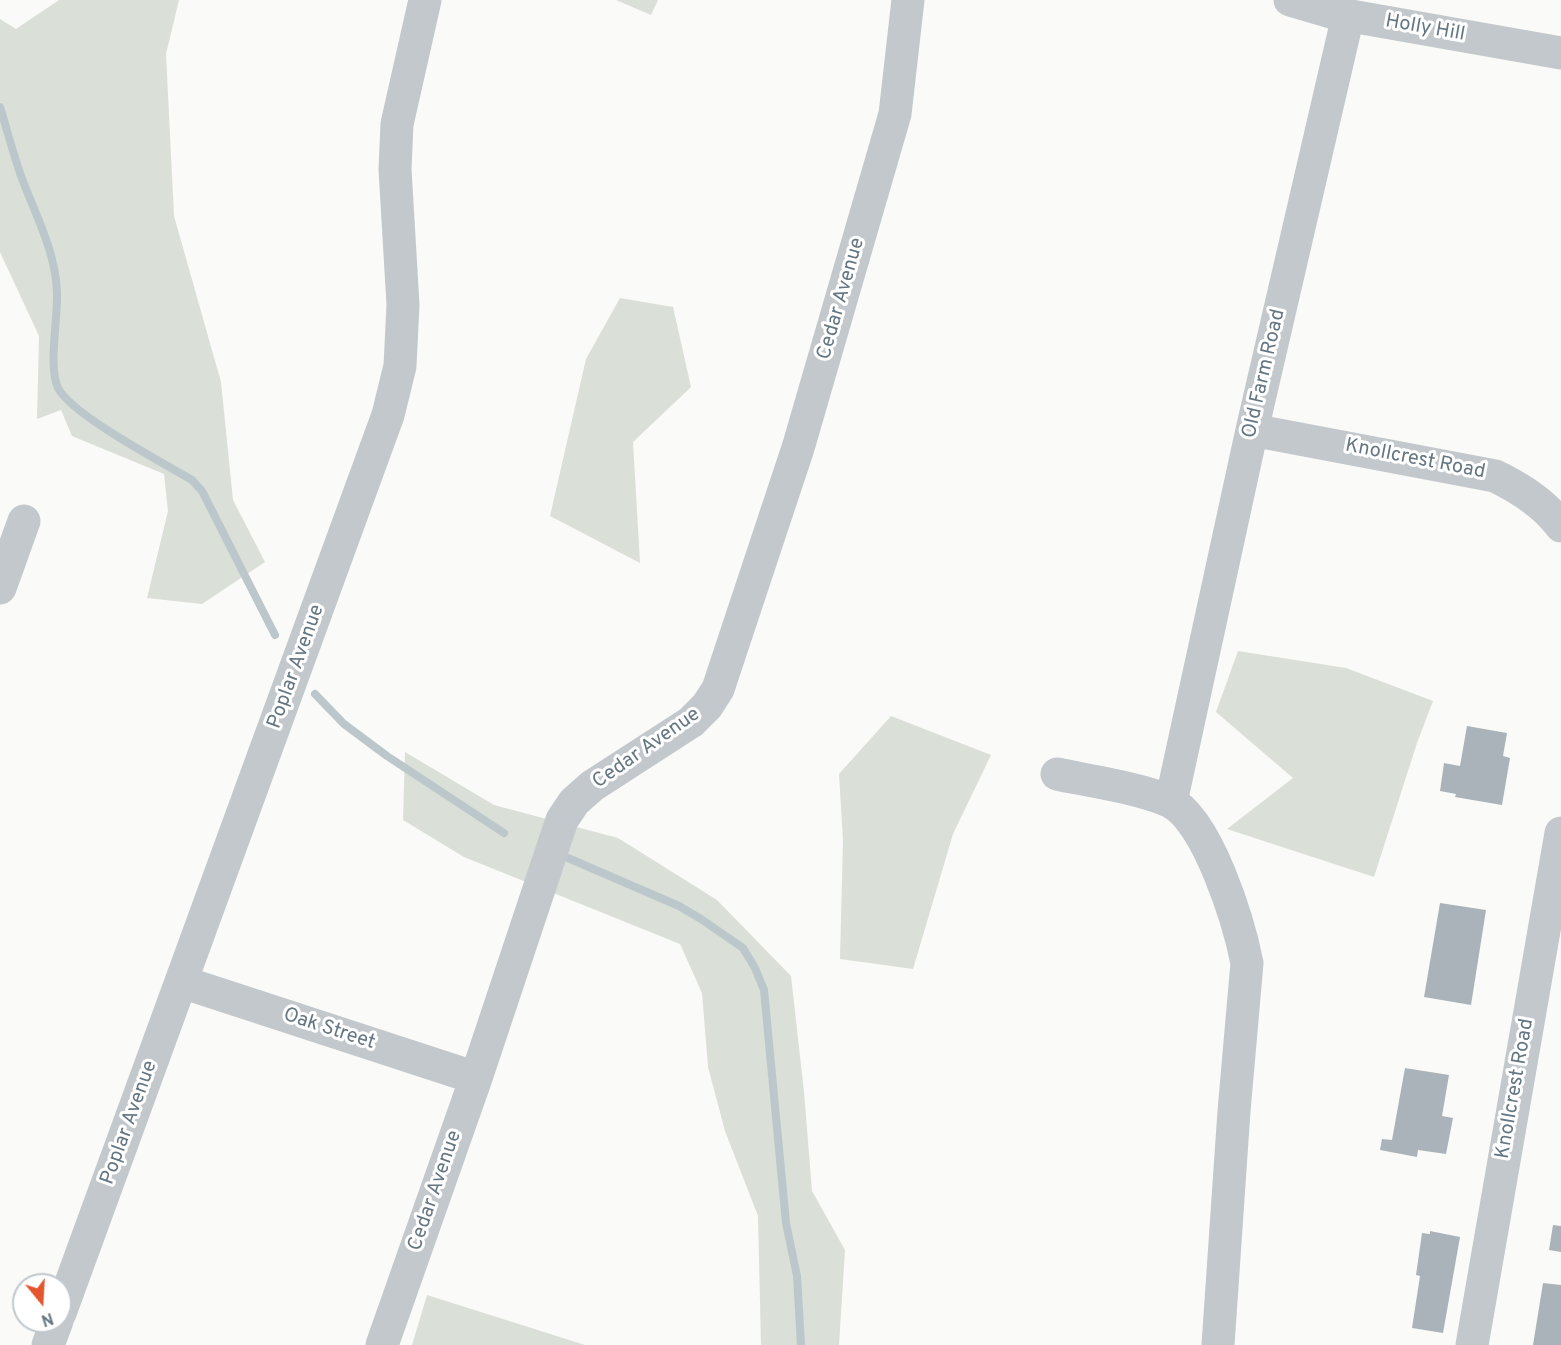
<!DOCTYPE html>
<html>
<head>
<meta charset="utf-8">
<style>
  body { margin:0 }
  #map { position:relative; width:1561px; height:1345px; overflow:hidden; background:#fafaf8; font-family:Overpass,sans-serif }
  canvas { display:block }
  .north { position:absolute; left:12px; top:1273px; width:60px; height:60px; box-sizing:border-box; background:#fff; border:2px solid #c1c8cd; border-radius:50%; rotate:162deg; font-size:16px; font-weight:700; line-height:24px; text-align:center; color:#657683 }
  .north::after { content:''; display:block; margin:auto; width:21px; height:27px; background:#e4572e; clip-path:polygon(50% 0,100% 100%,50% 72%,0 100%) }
</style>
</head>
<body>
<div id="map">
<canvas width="1561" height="1345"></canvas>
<div class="north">N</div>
</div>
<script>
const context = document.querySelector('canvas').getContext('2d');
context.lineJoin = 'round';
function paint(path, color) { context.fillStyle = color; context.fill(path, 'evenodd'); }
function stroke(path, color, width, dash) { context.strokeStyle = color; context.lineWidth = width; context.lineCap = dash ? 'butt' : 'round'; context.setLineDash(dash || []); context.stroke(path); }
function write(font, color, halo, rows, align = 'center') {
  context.font = font + ' Overpass,sans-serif'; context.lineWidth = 6; context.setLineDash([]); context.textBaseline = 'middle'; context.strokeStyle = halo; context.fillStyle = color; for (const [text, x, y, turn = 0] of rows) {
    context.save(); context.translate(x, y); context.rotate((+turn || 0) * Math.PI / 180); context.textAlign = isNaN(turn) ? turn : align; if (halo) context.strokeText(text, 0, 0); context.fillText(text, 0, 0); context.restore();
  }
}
paint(new Path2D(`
  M59,0h120l-13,54 8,162 47,166 12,118 32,62 -63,42 -55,-6 21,-87 -4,-37 -92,-38 -11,-26 -24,9 2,-83 -39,-84v-233l16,10z
  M616,0h42l-7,15z
  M620,298l53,9 18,80 -58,55 7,121 -90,-47 36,-157z
  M1238,651l108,17 87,33 -16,42 -43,134 -147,-48 66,-51 -77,-66z
  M891,716l100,39 -38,79 -40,135 -73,-10 3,-118 -4,-67z
  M405,752l89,53 124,33 99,62 74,76 13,116 8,99 33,59 -6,95h-78l-3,-129 -33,-85 -17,-64 -6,-74 -22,-49 -216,-87 -61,-37z
  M427,1295l158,50h-173z`), '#dadfd7');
stroke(new Path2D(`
  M0,107c7,23 13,46 21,69 14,38 35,76 36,117 1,25 -9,74 1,95 14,27 105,75 134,92l10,11 73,144
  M315,694l29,30 43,32 117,77
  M568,858l111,48 22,13 42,29 12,20 9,22 22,233 11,53 4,69`), '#bbc7cb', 8);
paint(new Path2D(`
  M1467,726l40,7 -4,23 7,2 -8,47 -47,-8 1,-3 -16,-3 4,-28 16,3z
  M1440,903l46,7 -15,95 -47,-8z
  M1405,1068l44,7 -7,41 11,2 -7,36 -28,-4 -1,7 -37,-7 2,-11 10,1z
  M1553,1225l8,1v26l-12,-2z
  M1430,1231l30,6 -17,96 -31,-5 8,-52 -4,-1 6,-42 8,1z
  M1543,1283l18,2v60h-28z`), '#aab3b9');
stroke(new Path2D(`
  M1290,0l44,13 227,40
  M1252,430l243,46c25,12 49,27 66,50
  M0,588l24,-67
  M1057,774c33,7 82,14 112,27 39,18 70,122 78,162l-13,148 -16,234
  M1171,802l81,-372 96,-414
  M182,982l294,96
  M60,1313l328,-898 12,-49 3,-61 -8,-136 2,-45 28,-124
  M48,1345l9,-24
  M382,1345l94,-267 86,-258 12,-18 18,-16 99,-64 16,-16 11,-17 80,-241 97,-334 13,-114
  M1472,1345l89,-512`), '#c3c8cc', 33);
write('20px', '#657683', '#fff', [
  ["Holly Hill",1425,29,10],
  ["Cedar Avenue",842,299,-74],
  ["Old Farm Road",1265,374,-77],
  ["Knollcrest Road",1415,460,11],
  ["Poplar Avenue",297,667,-70],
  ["Cedar Avenue",647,749,-35],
  ["Oak Street",329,1030,18],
  ["Knollcrest Road",1516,1089,-80],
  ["Poplar Avenue",130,1123,-70],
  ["Cedar Avenue",436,1191,-71]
]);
</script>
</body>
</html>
